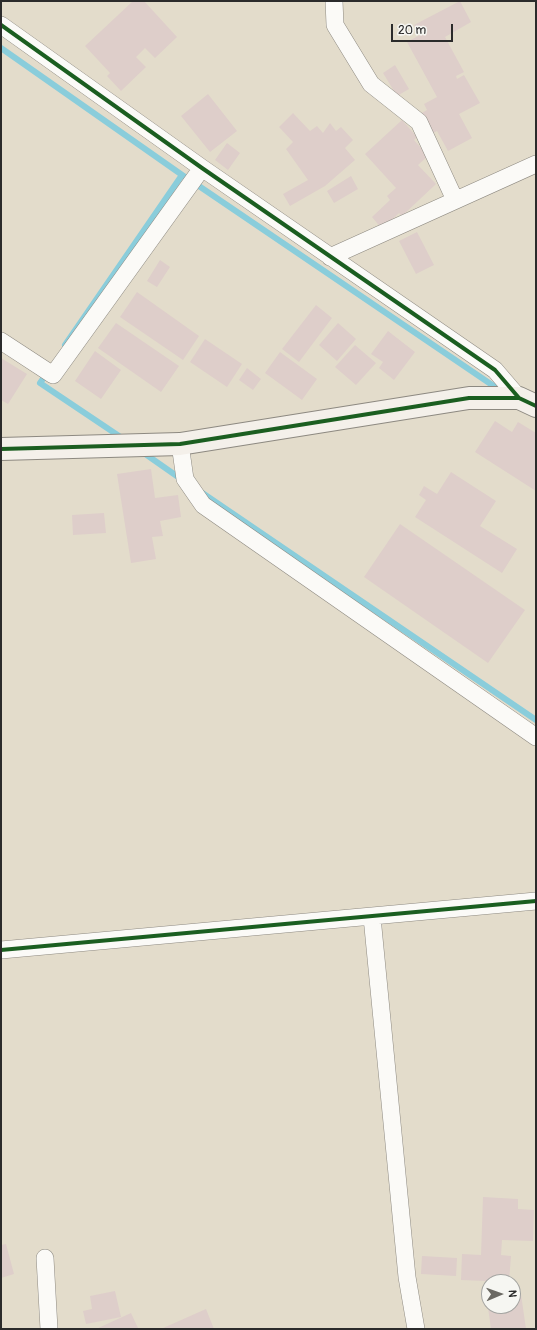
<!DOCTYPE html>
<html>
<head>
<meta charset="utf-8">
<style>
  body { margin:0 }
  #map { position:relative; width:537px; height:1330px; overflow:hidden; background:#e3dccb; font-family:Pangolin,sans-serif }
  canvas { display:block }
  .frame { position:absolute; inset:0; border:2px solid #2b2b2b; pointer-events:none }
  .north { position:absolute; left:481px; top:1274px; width:40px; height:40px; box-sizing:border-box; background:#f6f6f2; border:1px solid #a5a5a2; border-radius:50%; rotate:88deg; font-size:11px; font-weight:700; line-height:16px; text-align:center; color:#2b2b2b }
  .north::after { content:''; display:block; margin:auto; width:14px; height:18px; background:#6b6963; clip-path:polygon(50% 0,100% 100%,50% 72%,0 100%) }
  .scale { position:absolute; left:391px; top:24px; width:62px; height:18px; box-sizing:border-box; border:2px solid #2b2b2b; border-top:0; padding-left:5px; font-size:12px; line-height:14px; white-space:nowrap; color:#2b2b2b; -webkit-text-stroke:3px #f6f6f2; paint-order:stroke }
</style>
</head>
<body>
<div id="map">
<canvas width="537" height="1330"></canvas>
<div class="frame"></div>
<div class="north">N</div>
<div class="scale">20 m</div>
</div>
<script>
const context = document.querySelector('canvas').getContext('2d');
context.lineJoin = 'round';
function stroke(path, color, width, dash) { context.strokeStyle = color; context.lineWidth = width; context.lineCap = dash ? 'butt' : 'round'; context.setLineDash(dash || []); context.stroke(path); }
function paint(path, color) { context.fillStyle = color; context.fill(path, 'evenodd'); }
stroke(new Path2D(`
  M1,48l184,129
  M193,182l308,209
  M65,345l117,-170
  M47,373l-7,10 82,55
  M141,451l40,28
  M201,492l335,228`), '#8acddb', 6);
paint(new Path2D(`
  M133,1h11l33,36 -22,21 -10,-10 -9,9 10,10 -25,24 -14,-15 3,-3 -25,-27z
  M460,1l11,21 -26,15 19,35 -8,4 1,3 7,-4 16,28 -21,11 13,24 -24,13 -11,-20 -6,3 -11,-20 7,-4 -3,-6 13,-7 -30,-55 13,-7 -6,-10z
  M395,65l14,24 -12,7 -14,-23z
  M208,94l29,37 -27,21 -29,-36z
  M293,113l17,18 7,-5 6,7 7,-10 6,8 5,-4 12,13 -8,8 10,12 -30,26 -35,20 -7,-12 25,-14 -22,-31 7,-7 -14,-15z
  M402,120l15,17 -3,3 14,16 -10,9 18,19 -34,32 -3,-3 -17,16 -10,-12 18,-17 -3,-4 9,-8 -31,-34z
  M227,143l13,10 -12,17 -13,-10z
  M351,176l7,13 -24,14 -7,-12z
  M417,232l17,33 -18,9 -17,-33z
  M160,260l10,7 -13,20 -10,-6z
  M137,292l62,44 -16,24 -63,-43z
  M316,305l16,13 -33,44 -17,-13z
  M116,323l63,43 -18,26 -63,-44z
  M338,323l18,16 -19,22 -18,-16z
  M388,331l27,21 -21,28 -15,-12 4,-6 -12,-8z
  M205,339l37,25 -15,23 -37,-25z
  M355,345l21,18 -20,22 -21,-18z
  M95,351l26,19 -20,29 -26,-18z
  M280,352l37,27 -15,21 -37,-27z
  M1,358l26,16 -19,30 -7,-4z
  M247,368l14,11 -8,11 -14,-10z
  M495,421l17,11 6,-10 18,11v58l-61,-39z
  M151,469l4,29 23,-3 3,22 -21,4 3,15 -11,1 4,22 -25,4 -14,-89z
  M451,472l45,29 -16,25 37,23 -15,24 -87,-56 11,-17 -7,-5 5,-9 13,8z
  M104,513l2,20 -33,2 -1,-20z
  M400,524l125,86 -37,53 -124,-86z
  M483,1197l35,2v10l16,1 -1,31 -31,-1 -1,15 10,1 -2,26 -48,-2 1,-26 19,1z
  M6,1244l8,30 -13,4v-33z
  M422,1256l35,2 -1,18 -35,-2z
  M115,1291l6,26 -35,7 -3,-13 9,-2 -2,-13z
  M521,1294l5,35h-35l-4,-29h2v6h24v-10z
  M206,1309l8,20h-53z
  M131,1313l7,15 -4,1h-38z`), '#dececa');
const street = new Path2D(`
  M334,1l1,24 36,59 48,38 36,78
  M1,25l201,143 293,202 24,28
  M330,257l206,-93
  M1,341l52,34 149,-207
  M180,444l5,35 18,26 333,232
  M372,917l35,360 9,52
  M1,950l535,-49
  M45,1258l4,71`);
const secondary = new Path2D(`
  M1,449l179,-5 289,-46h50l17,8`);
stroke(street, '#8d8981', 18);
stroke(secondary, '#8d8981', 24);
stroke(street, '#fbfaf7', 17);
stroke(secondary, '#f4f0ea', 22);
stroke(new Path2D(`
  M1,25l201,143 293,202 24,28
  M1,449l179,-5 289,-46h50l17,8
  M1,950l535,-49`), '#1b5e20', 4);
</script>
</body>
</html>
